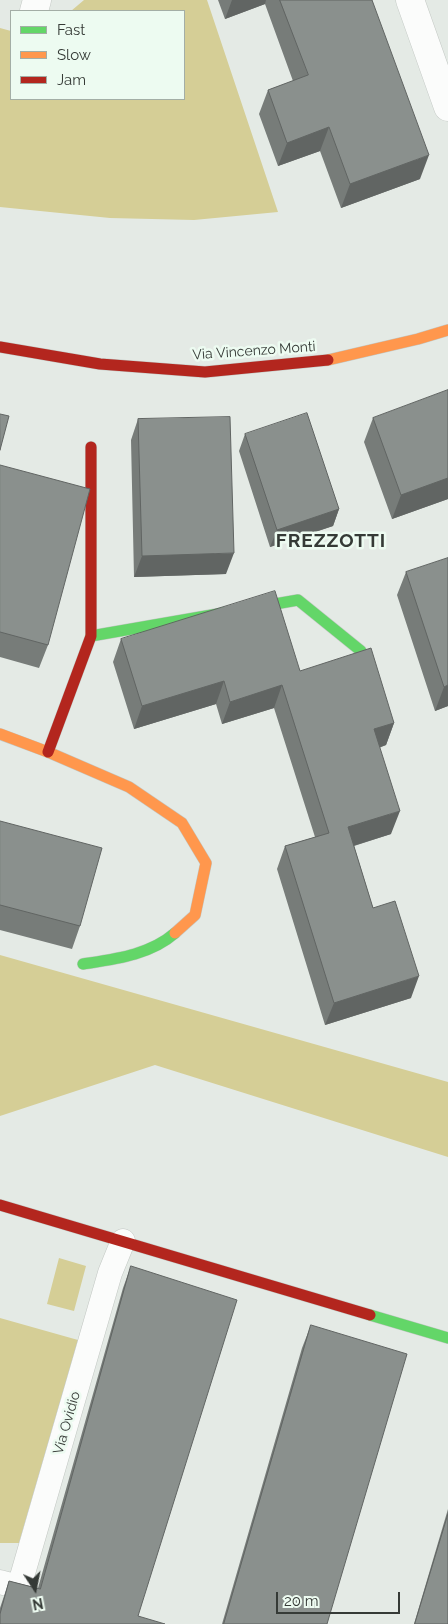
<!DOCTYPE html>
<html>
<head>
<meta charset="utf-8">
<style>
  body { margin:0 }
  #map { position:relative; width:448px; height:1624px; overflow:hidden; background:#e4eae5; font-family:Raleway,sans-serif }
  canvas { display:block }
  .legend { position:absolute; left:10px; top:10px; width:175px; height:90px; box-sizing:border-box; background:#edfbf1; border:1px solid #a3aea6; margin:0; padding:6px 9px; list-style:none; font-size:15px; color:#353a36 }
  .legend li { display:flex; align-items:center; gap:10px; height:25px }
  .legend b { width:25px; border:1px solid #a3aea6 }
  .north { position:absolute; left:10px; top:1564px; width:50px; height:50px; -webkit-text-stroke:4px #edfbf1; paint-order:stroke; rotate:169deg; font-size:14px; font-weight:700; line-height:20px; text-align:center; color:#353a36 }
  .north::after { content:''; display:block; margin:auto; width:18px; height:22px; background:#353a36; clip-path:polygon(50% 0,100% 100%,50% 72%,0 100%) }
  .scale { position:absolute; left:276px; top:1592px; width:124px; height:22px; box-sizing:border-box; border:2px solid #353a36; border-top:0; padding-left:6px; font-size:15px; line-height:18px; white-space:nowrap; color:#353a36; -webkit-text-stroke:4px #edfbf1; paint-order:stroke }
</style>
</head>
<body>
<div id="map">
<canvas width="448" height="1624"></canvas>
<ul class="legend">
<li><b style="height:6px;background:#63d668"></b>Fast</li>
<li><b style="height:6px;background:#ff974d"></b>Slow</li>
<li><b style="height:6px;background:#b3261e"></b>Jam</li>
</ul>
<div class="north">N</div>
<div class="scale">20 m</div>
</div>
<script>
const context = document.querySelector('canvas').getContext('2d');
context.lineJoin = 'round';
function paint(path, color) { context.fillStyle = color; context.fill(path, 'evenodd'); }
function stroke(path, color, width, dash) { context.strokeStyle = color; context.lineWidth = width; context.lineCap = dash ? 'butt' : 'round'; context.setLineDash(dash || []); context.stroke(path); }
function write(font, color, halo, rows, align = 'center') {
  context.font = font + ' Raleway,sans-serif'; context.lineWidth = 5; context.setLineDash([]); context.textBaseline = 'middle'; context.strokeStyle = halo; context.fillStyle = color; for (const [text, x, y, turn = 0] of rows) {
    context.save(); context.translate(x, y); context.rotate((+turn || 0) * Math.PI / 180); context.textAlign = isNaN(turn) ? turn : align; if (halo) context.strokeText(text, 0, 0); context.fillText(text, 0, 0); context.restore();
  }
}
paint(new Path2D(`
  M84,0h123l71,212 -84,8 -84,-2 -110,-11v-179l11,3v68h173v-88h-113z
  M0,955l448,127v75l-293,-92 -155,51z
  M59,1258l27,8 -12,45 -27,-7z
  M0,1318l78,22 -59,203h-19z`), '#d5ce96');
const lane = new Path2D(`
  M0,1582l19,5 91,-314 13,-32`);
const street = new Path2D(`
  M410,0l38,107
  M34,11l3,-11`);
const fast = new Path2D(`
  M91,636l207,-36 63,51
  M83,964c32,-5 67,-9 92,-31
  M370,1315l78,23`);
const slow = new Path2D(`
  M328,360l90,-21 30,-9
  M0,734l48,18 81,35 53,36 24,40 -11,52 -20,18`);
const jam = new Path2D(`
  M0,347l100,17 105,8 123,-12
  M48,752l43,-116v-189
  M0,1205l370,110`);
stroke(lane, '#c2c7c3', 25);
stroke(street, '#c2c7c3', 29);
stroke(fast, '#c2c7c3', 12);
stroke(slow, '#c2c7c3', 12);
stroke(jam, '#c2c7c3', 12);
stroke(lane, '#fbfcfb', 24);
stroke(street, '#fbfcfb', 28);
stroke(fast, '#63d668', 11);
stroke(slow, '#ff974d', 11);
stroke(jam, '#b3261e', 11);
paint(new Path2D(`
  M218,0h154l48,179 -79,29 -21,-57 -42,15 -19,-52 9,-24 25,-9 -28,-77 -40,15z
  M448,390v109l-56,20 -28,-77 9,-24z
  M138,419l88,155 -92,3 -3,-137z
  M245,434l94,75 -6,17 -63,21 -31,-96z
  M0,465l48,180 -9,23 -39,-11z
  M448,558v148l-13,5 -38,-116 9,-23z
  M121,639l179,32 94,52 -8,22 -7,3 12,86 -37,12 19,62 38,90 -86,27 -48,-156 8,-23 30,-9 -41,-129 -52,16 -6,-20 -82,25 -21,-67z
  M0,821l80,105 -8,23 -72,-19z
  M131,1266l7,350 -138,8v-16l9,-27 29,7 85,-300z
  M311,1325l16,299h-105l80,-276z
  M448,1509v115h-34z`), '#777c79');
paint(new Path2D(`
  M232,0h34l-1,4 -40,15z
  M329,127l-9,24 -42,15 9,-23z
  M429,155l-9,24 -79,29 9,-24z
  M448,478v21l-56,20 9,-24z
  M339,509l-6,17 -63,21 7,-17z
  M234,553l-8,21 -92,3 8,-21z
  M224,681l-8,23 -82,25 8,-23z
  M282,685l-8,23 -52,16 8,-22z
  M448,685v21l-13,5 9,-24z
  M394,723l-8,22 -21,7 9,-23z
  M400,811l-9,23 -51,16 8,-23z
  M419,976l-8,22 -86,27 9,-22z`), '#616563');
const building = new Path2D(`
  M280,0h92l57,155 -79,29 -21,-57 -42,16 -19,-53 40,-15z
  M448,390v88l-47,17 -28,-77z
  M307,413l32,96 -62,21 -32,-96z
  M0,414l9,2 -9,34z
  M230,417l4,136 -92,3 -4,-137z
  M0,465l90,24 -42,156 -48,-13z
  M448,558v127l-4,2 -38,-115z
  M275,591l25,80 71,-23 23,75 -20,6 26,82 -52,16 25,81 22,-7 24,75 -85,27 -49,-157 44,-13 -47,-148 -52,17 -6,-21 -82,25 -21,-67z
  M0,821l102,27 -22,78 -80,-21z
  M131,1266l106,34 -99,316 27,8h-165v-10l9,-33 31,8z
  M311,1325l96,29 -80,270h-103z
  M448,1514v110h-33z`);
paint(building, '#8a908d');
stroke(building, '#616563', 1);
write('14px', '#353a36', '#edfbf1', [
  ["Via Vincenzo Monti",254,351,-4],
  ["Via Ovidio",67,1423,-74]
]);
context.letterSpacing = '1px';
write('bold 19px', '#353a36', '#edfbf1', [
  ["FREZZOTTI",331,541]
]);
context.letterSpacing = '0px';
</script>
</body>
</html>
